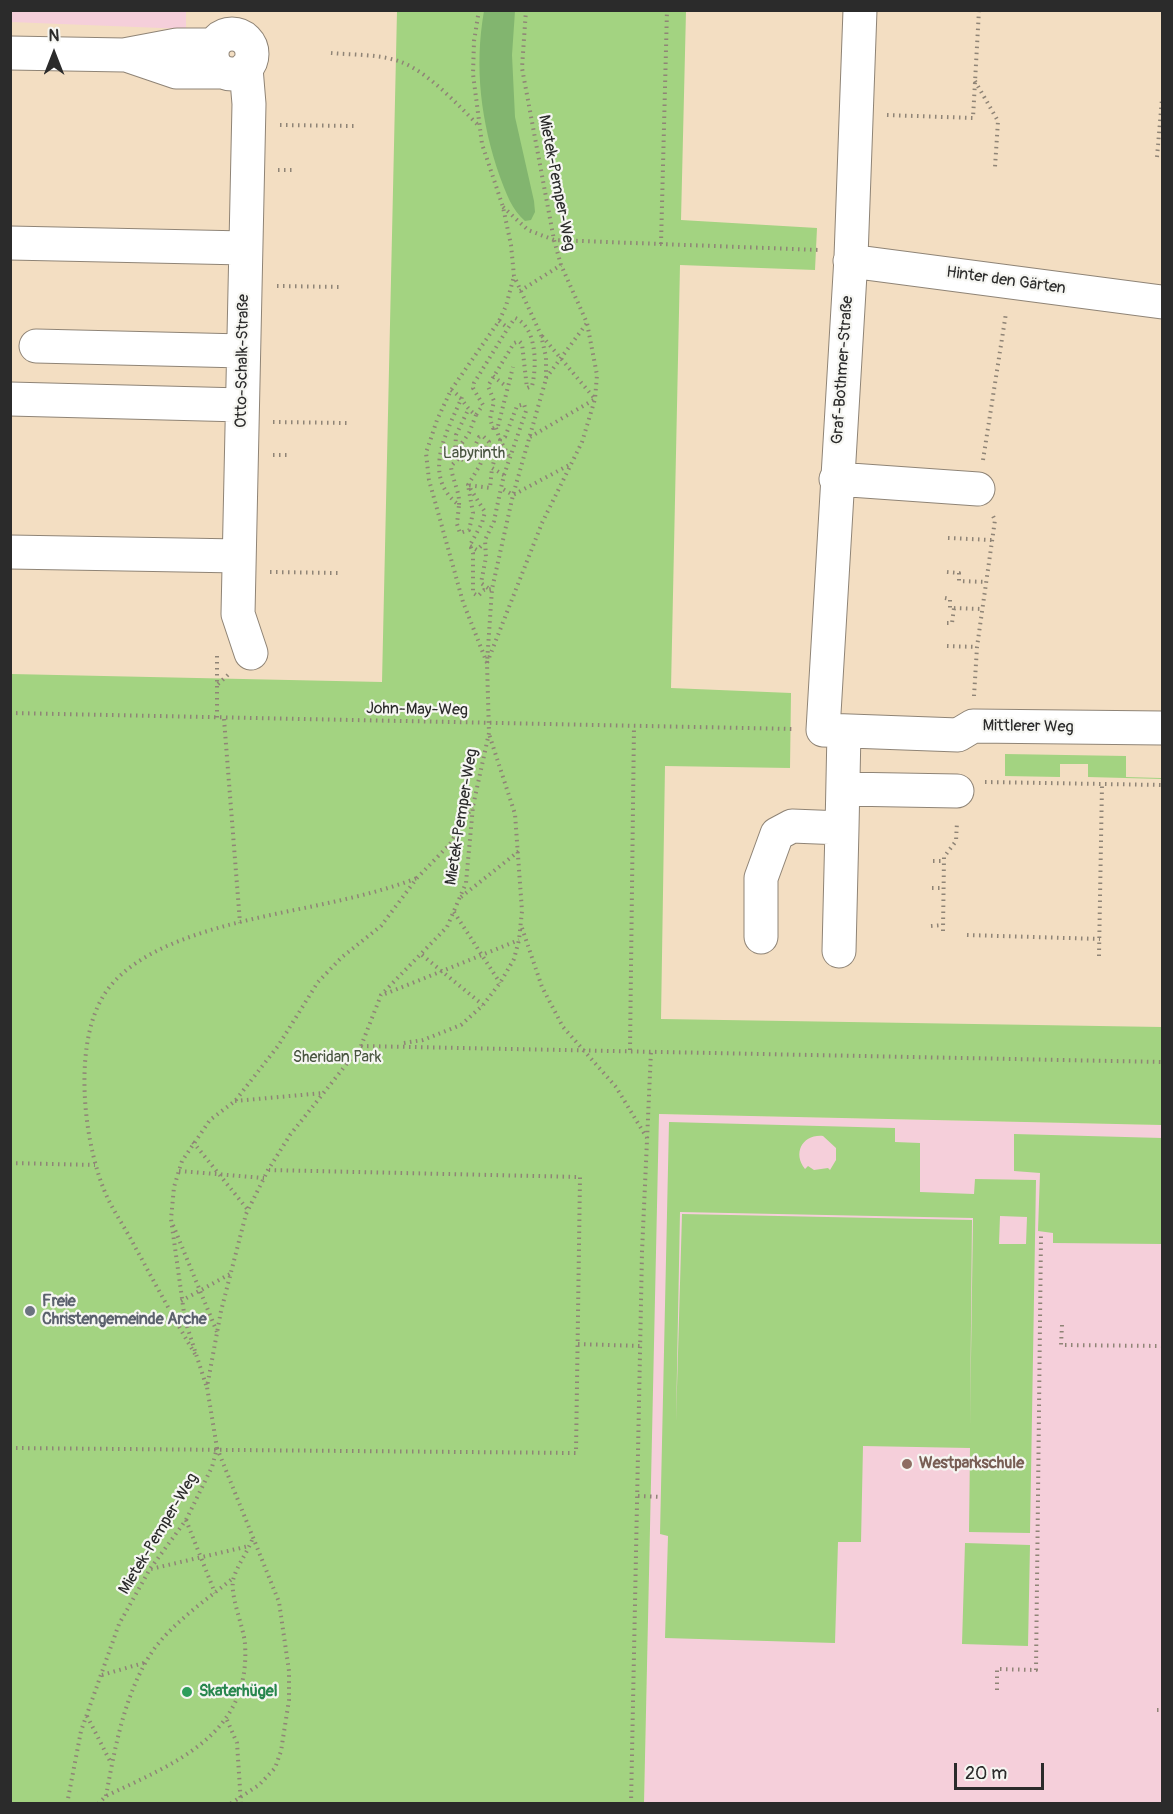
<!DOCTYPE html>
<html>
<head>
<meta charset="utf-8">
<style>
  body { margin:0 }
  #map { position:relative; width:1173px; height:1814px; overflow:hidden; background:#f3dec2; font-family:Pangolin,sans-serif }
  canvas { display:block }
  .frame { position:absolute; inset:0; border:12px solid #2b2b2b; pointer-events:none }
  .north { position:absolute; left:24px; top:24px; width:60px; height:60px; -webkit-text-stroke:4px #f6f6f2; paint-order:stroke; rotate:0deg; font-size:16px; font-weight:700; line-height:24px; text-align:center; color:#2b2b2b }
  .north::after { content:''; display:block; margin:auto; width:21px; height:27px; background:#2b2b2b; clip-path:polygon(50% 0,100% 100%,50% 72%,0 100%) }
  .scale { position:absolute; left:954px; top:1763px; width:90px; height:27px; box-sizing:border-box; border:3px solid #2b2b2b; border-top:0; padding-left:8px; font-size:18px; line-height:21px; white-space:nowrap; color:#2b2b2b; -webkit-text-stroke:4px #f6f6f2; paint-order:stroke }
</style>
</head>
<body>
<div id="map">
<canvas width="1173" height="1814"></canvas>
<div class="frame"></div>
<div class="north">N</div>
<div class="scale">20 m</div>
</div>
<script>
const context = document.querySelector('canvas').getContext('2d');
context.lineJoin = 'round';
function paint(path, color) { context.fillStyle = color; context.fill(path, 'evenodd'); }
function stroke(path, color, width, dash) { context.strokeStyle = color; context.lineWidth = width; context.lineCap = dash ? 'butt' : 'round'; context.setLineDash(dash || []); context.stroke(path); }
function write(font, color, halo, rows, align = 'center') {
  context.font = font + ' Pangolin,sans-serif'; context.lineWidth = 4.5; context.setLineDash([]); context.textBaseline = 'middle'; context.strokeStyle = halo; context.fillStyle = color; for (const [text, x, y, turn = 0] of rows) {
    context.save(); context.translate(x, y); context.rotate((+turn || 0) * Math.PI / 180); context.textAlign = isNaN(turn) ? turn : align; if (halo) context.strokeText(text, 0, 0); context.fillText(text, 0, 0); context.restore();
  }
}
paint(new Path2D(`
  M11,11h175v18l-175,-7z
  M658,1114l504,11v678l-518,1z`), '#f5cfda');
paint(new Path2D(`
  M397,11h289l-5,209 136,8 -2,42 -135,-5 -9,423 120,5 -1,75 -125,-2 -4,253 501,8v98l-503,-11 -15,689 -633,1v-1130l371,8z
  M1005,754l121,2v21l35,1 1,-22v23l-74,-2v-13h-28v13l-55,-1z
  M669,1122l226,6v14l25,1v49l54,2 1,-15 61,1 -6,353 -61,-1 1,-84 -107,-2 -2,96h-23l-3,101 -170,-5 3,-102 -8,-2zM823,1136l13,12v12l-6,10 -2,-2 -14,2 -6,-4 -3,3c-13,-16 -2,-35 18,-33zM680,1212l293,6 -3,210 2,-208 -290,-6 -6,208zM1000,1216l27,1 -1,27h-27z
  M1014,1134l148,4v106l-109,-1v-10l-15,-2 2,-58 -26,-2z
  M965,1543l65,2 -2,101 -66,-2z`), '#a3d381');
paint(new Path2D(`
  M484,11h31l-3,44 3,62 19,84 1,11 -4,8 -6,1c-13,-11 -19,-28 -25,-44 -19,-55 -26,-109 -16,-166z`), '#82b56f');
const minor = new Path2D(`
  M860,10l-9,247 -28,473 135,5 15,-9 189,2
  M212 54a20 20 0 1 1 40 0a20 20 0 1 1-40 0Z
  M10,53l114,2 53,-10h37
  M126,55l50,17h47
  M246,68l3,36 -11,510 13,39
  M10,243l235,5
  M850,261l312,41
  M36,346l207,5
  M10,399l232,6
  M836,479l142,10
  M10,552l229,4
  M843,789l114,2
  M761,937v-59l16,-44 15,-8 50,2 2,-97
  M839,951l3,-123`);
stroke(minor, '#8f8476', 35);
stroke(new Path2D(`
  M479,10l-5,31 -1,33 9,70 21,63 8,38 3,31 27,59 5,22v22l-33,116 -21,94 -5,74 -24,-61 -34,-122 -3,-27 11,-33 14,-30 48,-69 7,-15 8,-30
  M331,53c23,2 49,1 70,9 27,10 57,43 77,63
  M975,81l23,40 -3,46
  M887,115l86,3 6,-108
  M280,125l74,1
  M1157,157l5,-58
  M278,170h14
  M503,207l25,23 26,10 266,10
  M661,244l6,-234
  M277,286l66,1
  M520,291l41,-26
  M499,321l9,7 7,-10c22,9 22,48 17,68l-5,2 -5,-44 -3,-3 -5,2 -26,43 6,15 -4,18 3,9 5,-2 15,-59
  M493,376l14,11
  M546,378l41,-55
  M451,390c12,7 14,18 25,25l7,-10 -10,-17 1,-5 34,-55
  M462,397c-14,33 -42,79 -3,108l-2,19 3,9 9,-3 4,-17 -5,-28 22,3 2,-20
  M476,415l-7,18 -14,20 3,6 6,1 7,-5 8,-18 4,-1 6,6 -9,23 -12,20 17,27 -3,11 -12,22 3,8v40l5,3 6,-6 8,-1
  M273,422l74,1
  M496,428l4,12 -8,28 12,7 -3,13 12,7 58,-31
  M530,437l65,-38 -53,-63
  M455,453l1,-18 12,-25
  M273,455h14
  M458,459l-7,7c1,14 9,25 8,39
  M983,460l23,-147
  M504,475l22,-64 -2,-7 -7,2 -12,31 -5,3 9,16
  M948,538l44,2
  M470,546l7,4 7,-7
  M270,572l68,1
  M947,572l12,1v8l27,1
  M488,588l-7,-5 5,-26 -1,-17 9,-19 7,-33
  M945,598l5,1v9l32,1
  M947,623h5l2,-15
  M947,646l30,1
  M217,656v63
  M218,684l12,-11
  M974,696l3,-49 18,-127 -2,-4
  M10,713l783,16
  M224,719l16,204
  M985,782l177,3
  M933,861h11
  M932,888h12
  M461,897l58,-46
  M454,912l46,71
  M931,926l12,-1
  M522,928l20,59 21,40 53,60 31,51
  M943,931l1,-74 12,-16 1,-19
  M967,935l133,4
  M422,955l61,50
  M1099,956l3,-172
  M385,994l134,-54
  M404,1043l19,-3 38,-15 22,-20 17,-22 14,-24 5,-19 3,-29 -7,-97 -26,-80
  M361,1046l801,16
  M630,1050l4,-324
  M235,1101l88,-8
  M193,1142l55,68
  M10,1163l85,2
  M179,1171l85,7
  M173,1225l44,107
  M181,1301l49,-27
  M1062,1325l-1,20 101,1
  M578,1344l63,2
  M195,1354c-21,-35 -40,-71 -60,-107 -8,-16 -19,-32 -27,-48 -24,-51 -35,-148 -7,-199 14,-26 40,-42 66,-54 80,-35 170,-37 250,-68
  M206,1385l-21,-65 -14,-101 3,-32 8,-26 28,-41 25,-19 43,-55 40,-64 24,-25 39,-31 36,-48 33,-34 22,-37
  M10,1448l566,5 4,-276 -311,-7
  M217,1448l62,154 10,69v29l-8,51 -6,17 -16,17 -29,19
  M638,1496l23,1
  M1161,1514h1
  M186,1520l29,73
  M151,1569l98,-23
  M102,1675l45,-13
  M997,1690v-21l39,1 5,-434
  M1157,1710h5
  M87,1716l24,47
  M227,1720l10,23 4,61
  M106,1796c9,-49 19,-105 48,-147 21,-28 51,-48 78,-70
  M67,1804l14,-73 38,-107 31,-55 36,-49 26,-53 5,-19 -10,-61 14,-76 25,-97 22,-44 22,-35 71,-89 20,-51 66,-68 19,-44 7,-77 16,-73 -2,-70 55,-140 40,-81 13,-43 2,-24 -10,-52 -26,-58 -7,-25 -32,-172 4,-58
  M98,1804l8,-8c69,-33 145,-61 139,-152 -1,-17 -17,-52 -11,-67 4,-13 13,-24 18,-37
  M631,1804l11,-552 9,-201`), '#8f8476', 4, [1.5, 4.5]);
stroke(minor, '#fff', 33);
for (const [x, y, r, color] of [
  [30,1311,6,"#6b7280"],
  [907,1464,6,"#8d6e63"],
  [187,1692,6,"#2e9e5b"]
]) { const dot = new Path2D(); dot.arc(x, y, r, 0, 2 * Math.PI); context.fillStyle = color; context.fill(dot); stroke(dot, '#f6f6f2', 2); }
write('16px', '#2b2b2b', '#f6f6f2', [
  ["Mietek-Pemper-Weg",556,183,79],
  ["Hinter den Gärten",1006,281,8],
  ["Otto-Schalk-Straße",243,361,-89],
  ["Graf-Bothmer-Straße",843,370,-86],
  ["John-May-Weg",417,710,1],
  ["Mittlerer Weg",1028,727,1],
  ["Mietek-Pemper-Weg",462,817,-81],
  ["Mietek-Pemper-Weg",159,1534,-59]
]);
write('16px', '#495540', '#f6f6f2', [
  ["Labyrinth",474,454],
  ["Sheridan Park",337,1058]
]);
write('bold 16px', '#5b616d', '#f6f6f2', [
  ["Freie",42,1302],
  ["Christengemeinde Arche",42,1320]
], 'left');
write('bold 16px', '#785e54', '#f6f6f2', [
  ["Westparkschule",919,1464]
], 'left');
write('bold 16px', '#27864d', '#f6f6f2', [
  ["Skaterhügel",199,1692]
], 'left');
</script>
</body>
</html>
